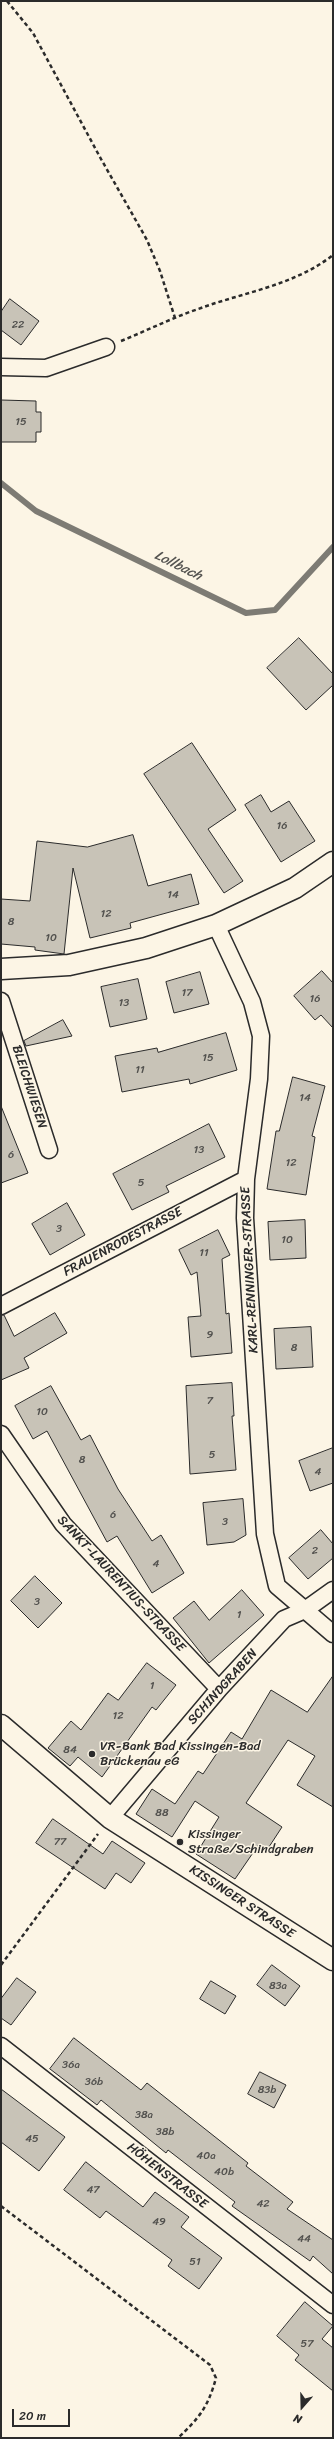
<!DOCTYPE html>
<html>
<head>
<meta charset="utf-8">
<style>
  body { margin:0 }
  #map { position:relative; width:334px; height:2439px; overflow:hidden; background:#fcf5e5; font-family:Sriracha,sans-serif }
  canvas { display:block }
  .frame { position:absolute; inset:0; border:2px solid #2b2b2b; pointer-events:none }
  .north { position:absolute; left:282px; top:2387px; width:40px; height:40px; -webkit-text-stroke:3px #fcf5e5; paint-order:stroke; rotate:200deg; font-size:11px; font-weight:700; line-height:16px; text-align:center; color:#2b2b2b }
  .north::after { content:''; display:block; margin:auto; width:14px; height:18px; background:#2b2b2b; clip-path:polygon(50% 0,100% 100%,50% 72%,0 100%) }
  .scale { position:absolute; left:12px; top:2409px; width:58px; height:18px; box-sizing:border-box; border:2px solid #2b2b2b; border-top:0; padding-left:5px; font-size:12px; line-height:14px; white-space:nowrap; color:#2b2b2b; -webkit-text-stroke:3px #fcf5e5; paint-order:stroke }
</style>
</head>
<body>
<div id="map">
<canvas width="334" height="2439"></canvas>
<div class="frame"></div>
<div class="north">N</div>
<div class="scale">20 m</div>
</div>
<script>
const context = document.querySelector('canvas').getContext('2d');
context.lineJoin = 'round';
function stroke(path, color, width, dash) { context.strokeStyle = color; context.lineWidth = width; context.lineCap = dash ? 'butt' : 'round'; context.setLineDash(dash || []); context.stroke(path); }
function paint(path, color) { context.fillStyle = color; context.fill(path, 'evenodd'); }
function write(font, color, halo, rows, align = 'center') {
  context.font = font + ' Sriracha,sans-serif'; context.lineWidth = 3; context.setLineDash([]); context.textBaseline = 'middle'; context.strokeStyle = halo; context.fillStyle = color; for (const [text, x, y, turn = 0] of rows) {
    context.save(); context.translate(x, y); context.rotate((+turn || 0) * Math.PI / 180); context.textAlign = isNaN(turn) ? turn : align; if (halo) context.strokeText(text, 0, 0); context.fillText(text, 0, 0); context.restore();
  }
}
stroke(new Path2D(`
  M1,483l35,28 210,102 29,-3 58,-63`), '#7d7b74', 6);
const building = new Path2D(`
  M10,299l29,22 -18,24 -20,-15v-18z
  M1,400l35,1v11h5v20h-5v10h-35z
  M299,638l34,36v11l-27,25 -39,-42z
  M192,743l44,67 -28,19 35,52 -19,12 -80,-119z
  M261,795l10,17 18,-11 26,40 -34,21 -36,-57z
  M133,835l15,51 43,-12 8,30 -69,19 1,5 -41,10 -17,-70 -9,86 -29,-4v-3l-34,-3v-45l29,2 7,-60 50,6z
  M322,971l11,12v45l-12,-13 -6,5 -21,-24z
  M200,972l9,32 -35,9 -8,-31z
  M138,979l9,40 -37,8 -9,-40z
  M63,1020l9,16 -46,10 -2,-5z
  M226,1033l11,37 -47,14 -1,-5 -67,13 -7,-36 42,-8 1,4z
  M293,1077l32,9 -13,50 3,1 -9,58 -39,-6 9,-58h3z
  M1,1106l27,67 -27,10z
  M209,1124l16,33 -59,29 3,6 -37,18 -19,-36z
  M67,1203l18,32 -35,20 -18,-31z
  M305,1220l1,38 -36,2 -2,-38z
  M218,1230l12,25 -8,4 4,55 3,-1 3,40 -41,4 -3,-40 13,-1 -4,-44 -6,3 -12,-25z
  M55,1313l12,20 -43,25 5,10 -28,12v-65h3l10,21z
  M311,1327l2,40 -37,2 -2,-40z
  M232,1383l2,33h-2l4,54 -46,4 -4,-88z
  M51,1386l30,54 9,-5 28,54 34,52 9,-6 23,38 -32,20 -35,-57 -10,6 -60,-111 -14,8 -18,-33z
  M333,1448v35l-23,8 -11,-30z
  M243,1499l3,36 -12,7 -27,3 -4,-42z
  M321,1530l12,14v14l-25,21 -19,-21z
  M35,1576l27,27 -24,25 -27,-27z
  M242,1590l22,25 -55,48 -36,-45 21,-17 15,19z
  M147,1663l29,22 -20,25 -4,-3 -50,70 -24,-20 -8,9 -22,-18 23,-27 10,9 27,-37 10,7z
  M333,1676v131l-36,-22 18,-29 -27,-16 -42,63 36,24 -15,23 -8,-6 -24,35 -39,-25 23,-37 -24,-16 -23,36 -36,-23 16,-25 23,15 23,-33 5,3 28,-42 11,7 29,-49 36,22z
  M53,1819l50,35 9,-13 33,22 -14,20 -15,-10 -11,16 -69,-46z
  M272,1965l28,21 -15,20 -28,-21z
  M17,1978l19,14 -25,33 -10,-7v-19z
  M211,1981l25,15 -11,18 -25,-15z
  M74,2038l67,52 6,-7 101,80 -2,3 47,36 -6,7 46,31v34l-20,-18 -3,5 -78,-55 3,-4 -67,-52 -2,3 -65,-53 -4,5 -47,-36z
  M260,2072l26,13 -12,23 -26,-14z
  M1,2089l64,48 -26,34 -38,-29z
  M86,2162l57,45 12,-15 34,25 -8,10 41,31 -23,31 -31,-23 4,-6 -66,-49 -6,7 -36,-28z
  M305,2302l28,24 -11,13 11,9v43l-38,-31 4,-5 -22,-19z`);
paint(building, '#c8c3b7');
stroke(building, '#2b2b2b', 1);
const minor = new Path2D(`
  M1,367l45,1 60,-21
  M216,925l36,77 9,34 -2,43 -13,100 -1,39 20,316 12,52 56,48
  M1,1001l48,149
  M1,1306l245,-127
  M1,1434l62,90 156,165
  M110,1818l109,-129 65,-70 21,-9 28,-20
  M1,2046l332,259`);
const tertiary = new Path2D(`
  M1,969l68,-4 77,-17 70,-23 79,-37 38,-26
  M1,1725l109,93 223,142`);
stroke(minor, '#2b2b2b', 19);
stroke(tertiary, '#2b2b2b', 23);
stroke(new Path2D(`
  M7,1l26,32 68,126 46,81 13,31 15,47
  M121,341c27,-11 53,-24 80,-33 44,-16 94,-23 132,-53
  M1,1965l97,-131
  M1,2206l209,159 6,13c-8,29 -16,39 -38,60`), '#2b2b2b', 2.5, [4, 3]);
stroke(minor, '#fcf5e5', 16);
stroke(tertiary, '#fcf5e5', 20);
for (const [x, y, r, color] of [
  [92,1754,4,"#2b2b2b"],
  [180,1842,4,"#2b2b2b"]
]) { const dot = new Path2D(); dot.arc(x, y, r, 0, 2 * Math.PI); context.fillStyle = color; context.fill(dot); stroke(dot, '#fcf5e5', 1.5); }
write('11px', '#52514e', null, [
  ["22",18,325],
  ["15",21,422],
  ["16",282,826],
  ["14",173,895],
  ["12",106,914],
  ["8",11,922],
  ["10",51,938],
  ["17",187,993],
  ["16",315,999],
  ["13",124,1003],
  ["15",208,1058],
  ["11",140,1070],
  ["14",305,1098],
  ["13",199,1150],
  ["6",11,1155],
  ["12",291,1163],
  ["5",141,1183],
  ["3",59,1229],
  ["10",287,1240],
  ["11",204,1253],
  ["9",210,1335],
  ["8",294,1348],
  ["7",210,1401],
  ["10",42,1412],
  ["5",212,1455],
  ["8",82,1460],
  ["4",318,1472],
  ["6",113,1515],
  ["3",225,1522],
  ["2",315,1551],
  ["4",156,1564],
  ["3",37,1602],
  ["1",239,1615],
  ["1",152,1686],
  ["12",118,1716],
  ["84",70,1750],
  ["88",162,1813],
  ["77",60,1842],
  ["83a",278,1986],
  ["36a",71,2065],
  ["36b",94,2082],
  ["83b",267,2090],
  ["38a",144,2115],
  ["38b",165,2132],
  ["45",32,2139],
  ["40a",206,2156],
  ["40b",224,2172],
  ["47",93,2190],
  ["42",263,2204],
  ["49",159,2222],
  ["44",304,2239],
  ["51",195,2262],
  ["57",307,2344]
]);
write('13px', '#2b2b2b', '#fcf5e5', [
  ["BLEICHWIESEN",29,1087,72],
  ["FRAUENRODESTRASSE",123,1242,-28],
  ["KARL-RENNINGER-STRASSE",250,1270,-93],
  ["SANKT-LAURENTIUS-STRASSE",121,1584,47],
  ["SCHINDGRABEN",223,1687,-48],
  ["KISSINGER STRASSE",242,1902,33],
  ["HÖHENSTRASSE",167,2176,38]
]);
write('13px', '#2b2b2b', '#fcf5e5', [
  ["VR-Bank Bad Kissingen-Bad",100,1747],
  ["Brückenau eG",100,1762],
  ["Kissinger",188,1835],
  ["Straße/Schindgraben",188,1850]
], 'left');
write('italic 14px', '#545350', '#fcf5e5', [
  ["Lollbach",178,566,26]
]);
</script>
</body>
</html>
